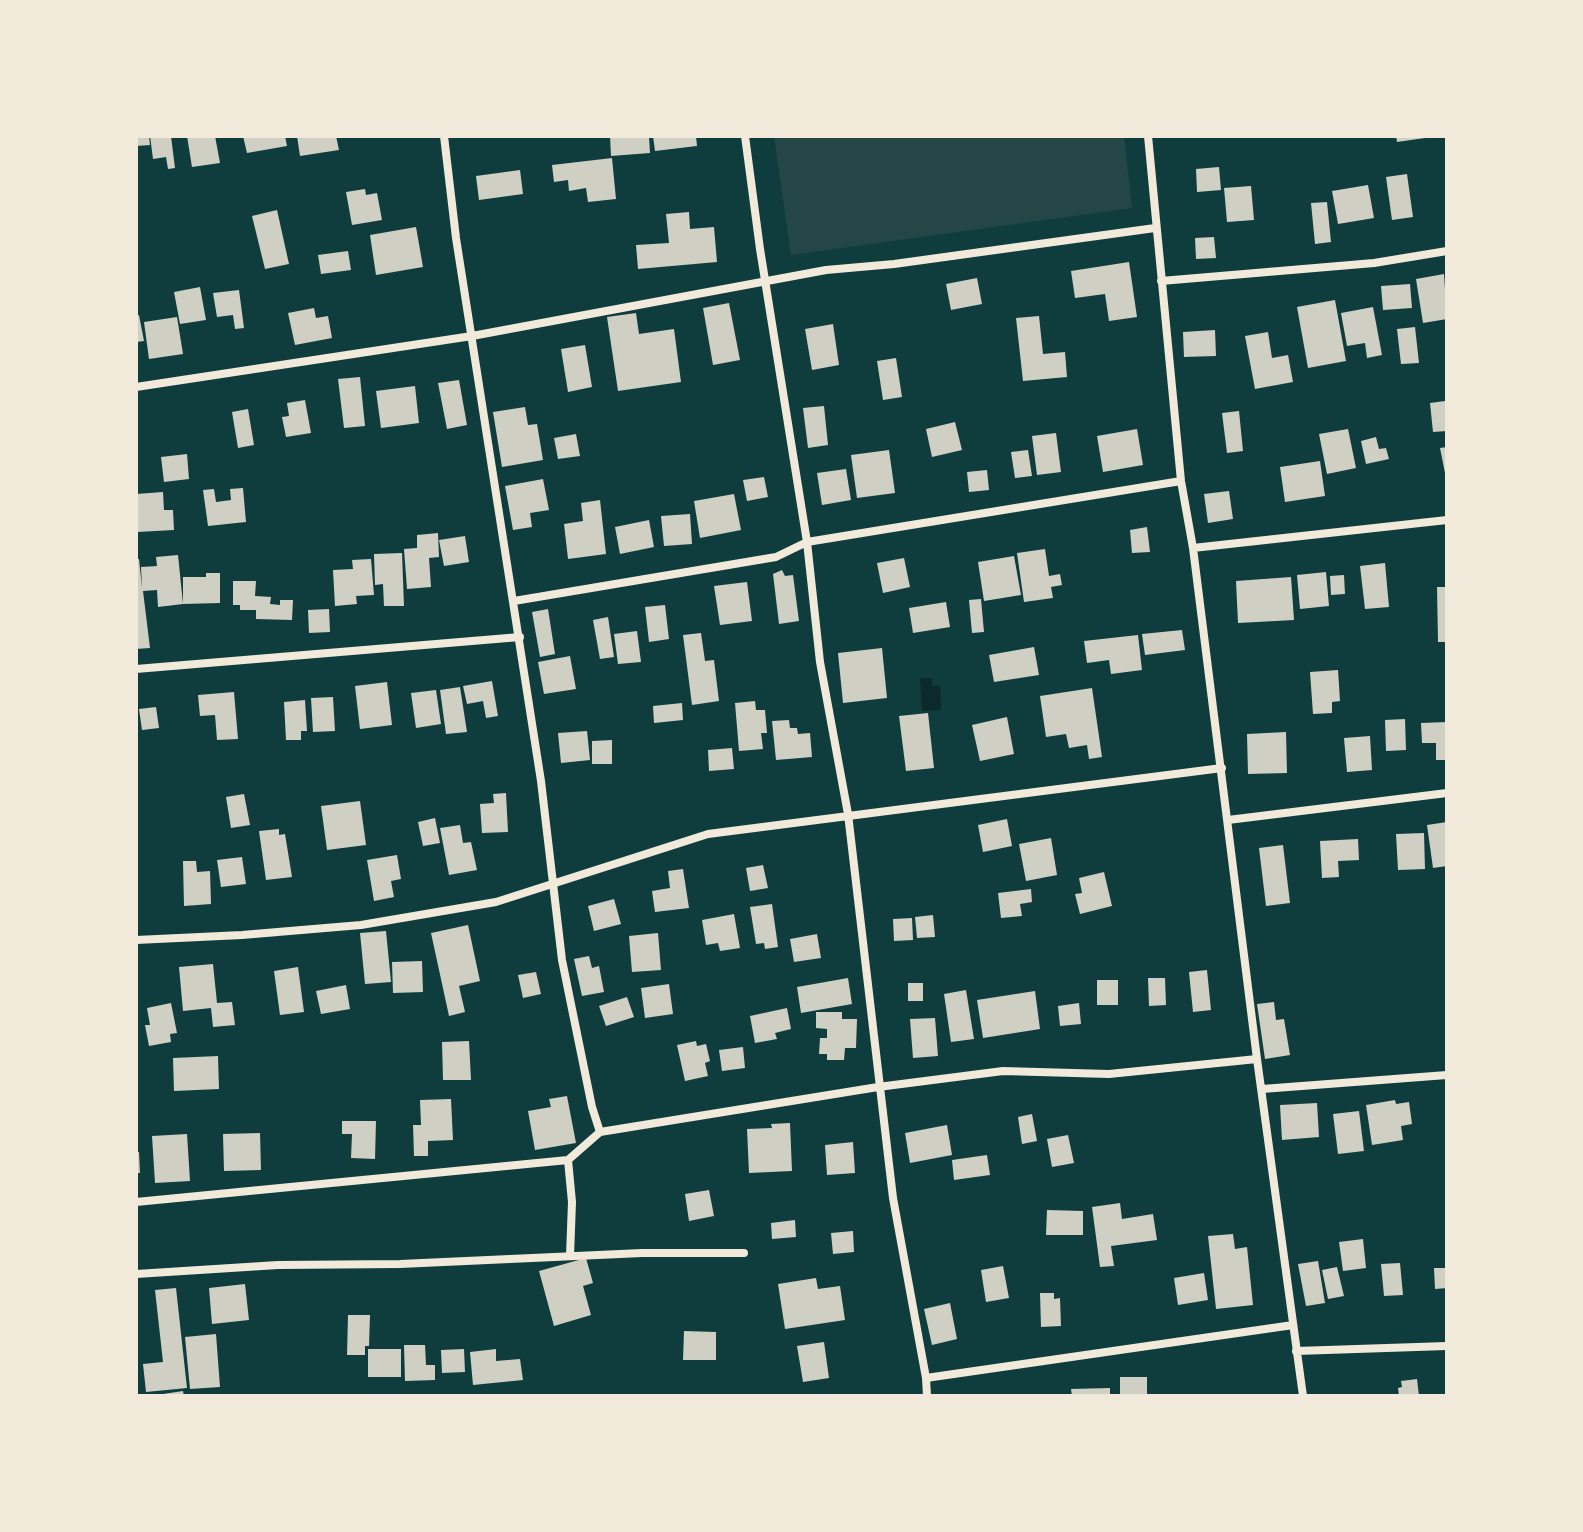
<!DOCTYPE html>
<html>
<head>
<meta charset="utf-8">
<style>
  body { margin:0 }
  #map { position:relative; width:1583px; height:1532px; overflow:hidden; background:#0f3d3e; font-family:"PT Serif",serif }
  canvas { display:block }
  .frame { position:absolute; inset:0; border:138px solid #f1e9da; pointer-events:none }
</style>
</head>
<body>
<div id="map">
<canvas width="1583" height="1532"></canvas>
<div class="frame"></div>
</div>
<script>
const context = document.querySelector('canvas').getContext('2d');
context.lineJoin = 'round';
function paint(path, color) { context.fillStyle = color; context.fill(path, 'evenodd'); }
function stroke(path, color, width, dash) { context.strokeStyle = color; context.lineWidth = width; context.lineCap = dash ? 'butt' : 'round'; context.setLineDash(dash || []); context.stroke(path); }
paint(new Path2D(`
  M774,136h350l8,72 -341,47z`), '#244646');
paint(new Path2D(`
  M920,678h12v8h8l1,24 -19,1z`), '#0a2a2b');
paint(new Path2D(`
  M136,136h13l1,9 -14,1z
  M150,136h21l4,32 -7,1 -2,-12 -13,2z
  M187,136h28l5,27 -28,4z
  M243,136h42l2,10 -40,7z
  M297,136h39l3,14 -39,6z
  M610,136h39l1,17 -39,3z
  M653,136h43l1,10 -42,5z
  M1396,136h29v2l-28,4z
  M612,158l4,41 -28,3 -2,-14 -17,3 -1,-11 -14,2 -2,-17z
  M1219,167l2,23 -24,2 -1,-23z
  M520,170l3,24 -44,6 -3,-24z
  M1407,174l6,43 -21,3 -6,-43z
  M1368,185l6,33 -36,6 -6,-33z
  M1251,186l3,34 -27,2 -3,-34z
  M365,189l1,6 11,-2 5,27 -30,5 -6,-33z
  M1327,202l4,40 -16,2 -4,-41z
  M277,210l12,54 -24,5 -13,-53z
  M689,212l1,17 24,-2 3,35 -79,7 -2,-24 33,-2 -3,-29z
  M416,227l7,40 -47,8 -6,-40z
  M1214,237l2,21 -20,1 -1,-21z
  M348,251l3,19 -30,4 -3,-19z
  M1129,262l8,55 -28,4 -4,-27 -30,4 -4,-27z
  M1444,274l3,45 -24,4 -7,-44z
  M977,278l5,26 -31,6 -5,-26z
  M1410,284l2,24 -29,2 -2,-24z
  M200,287l6,33 -26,4 -6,-32z
  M239,290l5,38 -9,1 -2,-14 -16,2 -4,-24z
  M1335,300l11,61 -38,7 -11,-61z
  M729,303l11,57 -27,5 -10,-57z
  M1373,307l9,48 -15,3 -2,-15 -18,3 -6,-33z
  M314,308l2,10 12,-2 4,22 -37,7 -7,-32z
  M636,313l3,21 35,-5 7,53 -63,9 -11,-74z
  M139,315l5,26 -8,1v-26z
  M1039,316l4,38 22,-2 2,25 -44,4 -7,-63z
  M177,317l6,37 -34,5 -5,-37z
  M833,324l6,41 -27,5 -7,-41z
  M1415,327l4,36 -18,1 -4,-35z
  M1215,330l1,26 -32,1 -1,-25z
  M1268,332l4,26 16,-3 5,27 -38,7 -10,-53z
  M585,345l7,42 -24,5 -7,-43z
  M896,358l6,39 -19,3 -6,-39z
  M360,377l5,49 -21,2 -6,-49z
  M459,380l8,45 -20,4 -9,-46z
  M415,386l4,37 -38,5 -5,-37z
  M305,400l6,33 -25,4 -4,-20 7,-1 -2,-13z
  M1445,401l2,30 -14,1 -3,-29z
  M824,406l4,39 -20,3 -5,-40z
  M525,407l3,18 9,-1 6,36 -41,7 -9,-55z
  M248,409l6,36 -16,3 -6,-36z
  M1239,411l4,40 -16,2 -5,-40z
  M955,422l7,28 -30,7 -6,-28z
  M1137,429l6,36 -40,7 -6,-36z
  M1348,429l8,39 -29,6 -8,-40z
  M1056,433l5,39 -24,3 -5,-39z
  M576,434l4,22 -22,3 -4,-21z
  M1376,437l3,12 7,-1 3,11 -23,5 -5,-23z
  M1447,447v31h-1l-6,-30z
  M889,450l6,43 -38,5 -6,-43z
  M1028,450l4,26 -17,2 -4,-26z
  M187,454l2,25 -25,3 -3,-25z
  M1320,461l5,35 -40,6 -5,-35z
  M846,469l5,31 -29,5 -5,-32z
  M987,470l2,20 -20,2 -2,-20z
  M764,477l4,20 -21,4 -4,-21z
  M543,479l6,31 -19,3 2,14 -19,3 -8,-44z
  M243,488l3,34 -38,4 -5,-36 11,-1 2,13 15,-2 -1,-11z
  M1229,491l4,28 -25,4 -4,-29z
  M163,492l1,18h9l1,20 -37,2 -1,-38z
  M734,494l7,36 -41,8 -6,-37z
  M600,500l6,54 -38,5 -4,-35 19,-3 -2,-18z
  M690,514l2,30 -28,2 -3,-30z
  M649,520l5,27 -34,7 -5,-27z
  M1147,527l3,25 -18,1 -2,-23z
  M438,533l1,24 -10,1 2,29 -24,2 -3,-40 13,-1v-13z
  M465,536l4,26 -25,4 -5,-26z
  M1045,549l4,27 11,-2 2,11 -11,2 2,11 -29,4 -7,-49z
  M402,553l2,53h-20l-1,-22 -8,1 -1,-31z
  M178,555l5,49 -25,3 -1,-17 -14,1 7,57 -14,1v-90h3l3,29 -1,-21 16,-1 -1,-9z
  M1014,556l7,39 -37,6 -6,-39z
  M904,558l6,29 -27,6 -6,-30z
  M371,559l3,36 -18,1 1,8 -22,2 -2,-36 20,-1 -1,-9z
  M1385,563l4,44 -24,2 -5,-43z
  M782,570l3,6 8,-1 6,46 -20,3 -6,-50z
  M1326,572l3,34 -29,3 -3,-34z
  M206,573h14v30l-37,1v-27h23z
  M1344,575l1,19 -14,1 -1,-19z
  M1291,577l3,43 -56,3 -2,-42z
  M233,581h23l-1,15 16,1 -1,7 10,1v-5h13l-1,20 -36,-1v-9h-16v-5h-7z
  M747,582l5,39 -32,4 -6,-39z
  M1437,587h10v55h-9z
  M981,599l3,33 -12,1 -3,-33z
  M946,602l4,25 -37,6 -4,-25z
  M665,605l4,34 -20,3 -4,-35z
  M329,609l1,23 -21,1 -1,-23z
  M548,609l7,45 -15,3 -8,-45z
  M608,617l6,40 -14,2 -7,-39z
  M1182,630l3,20 -40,5 -3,-21z
  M637,631l4,31 -23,2 -4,-30z
  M701,633l4,28 9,-1 5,41 -27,4 -9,-70z
  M1138,635l4,35 -31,4 -2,-14 -22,3 -3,-22z
  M1034,647l5,28 -45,7 -5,-27z
  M882,648l5,50 -44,5 -5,-50z
  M570,656l6,33 -32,5 -6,-32z
  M1338,670l2,31 -8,1v11l-19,1 -3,-42z
  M492,681l6,35 -12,2 -3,-17 -16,3 -4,-18z
  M387,682l5,43 -32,4 -5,-43z
  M460,687l7,45 -21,2 -6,-44z
  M1092,688l10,69 -13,2 -2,-14 -18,3 -3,-14 -20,3 -6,-41z
  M436,690l5,34 -25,4 -5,-35z
  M234,692l4,47 -21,1 -2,-25 -15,1 -2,-21z
  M333,697l2,34 -22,1 -2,-34z
  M305,700l2,31h-6v9h-15l-2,-38z
  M755,701l1,9h9l2,23h-6l2,16 -24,2 -4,-48z
  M682,703l1,17 -29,3 -1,-17z
  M156,707l3,21 -17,2 -3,-21z
  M928,713l6,55 -28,3 -7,-55z
  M1007,717l7,37 -34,7 -8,-36z
  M1405,719l1,31 -20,1 -1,-31z
  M789,720l1,8h7l1,6 12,-1 2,24 -36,3 -4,-39z
  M1447,722v38h-11v-17h-14l-1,-20z
  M587,731l3,29 -29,3 -3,-30z
  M1286,732l1,41 -39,1 -1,-40z
  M1370,736l2,34 -25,2 -3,-34z
  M612,740v24h-20v-23z
  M732,748l2,21 -25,2 -1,-21z
  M506,793l2,39 -26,1 -2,-29 14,-1 -1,-9z
  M244,794l6,31 -19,3 -5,-31z
  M360,801l6,44 -39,5 -6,-44z
  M435,818l5,25 -17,3 -5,-24z
  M1007,819l5,27 -29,6 -5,-27z
  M1447,822v44l-14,2 -6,-43z
  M460,825l3,18 8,-1 6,28 -28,5 -9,-47z
  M279,829v6l6,-1 7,43 -26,3 -7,-49z
  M1424,833l1,36 -27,1 -2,-36z
  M1051,838l6,37 -31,6 -7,-37z
  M1358,839l1,21 -21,1 1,16 -17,1 -2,-37z
  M1283,845l7,58 -24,3 -7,-58z
  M397,855l4,24 -10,2 3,16 -20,4 -7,-41z
  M242,857l4,27 -25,3 -4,-27z
  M183,861h13l1,11 13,-1 1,33 -27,2z
  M763,865l5,23 -18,3 -4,-23z
  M683,869l6,39 -34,4 -3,-21 18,-3 -2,-17z
  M1104,872l8,34 -32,8 -5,-20 7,-1 -3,-15z
  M1031,889l1,13 -12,2 2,12 -21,2 -3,-25z
  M614,899l7,25 -27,7 -6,-25z
  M772,904l6,43 -13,2 -1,-6 -8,1 -6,-37z
  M734,914l6,34 -20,3 -2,-8 -12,2 -4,-25z
  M933,915l2,22 -18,1 -2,-21z
  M912,918l1,22 -19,1 -1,-22z
  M468,925l12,56 -21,5 6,26 -16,4 -18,-83z
  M386,931l5,51 -26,2 -5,-51z
  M658,933l3,37 -29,2 -3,-36z
  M817,934l4,24 -27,4 -4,-23z
  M589,956l3,12 7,-2 5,26 -22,4 -8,-37z
  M422,961l1,31 -30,1 -1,-31z
  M213,964l4,39 15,-1 3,23 -22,2 -2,-19 -28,3 -4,-44z
  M298,967l6,45 -24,3 -6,-44z
  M1207,970l4,40 -18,2 -4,-40z
  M536,972l5,22 -18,4 -5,-23z
  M848,978l4,26 -51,9 -4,-26z
  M1148,978h17l1,27 -17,1z
  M1097,980h21v25h-21z
  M908,983h15v18h-15z
  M669,984l4,30 -28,4 -4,-30z
  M346,985l4,24 -29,5 -5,-23z
  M966,990l8,49 -23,3 -7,-48z
  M1035,991l5,38 -57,9 -6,-38z
  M627,997l7,20 -28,9 -7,-20z
  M1274,1002l2,18 8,-1 6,36 -25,4 -8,-55z
  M171,1003l6,30 -7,1 1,8 -22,4 -4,-21h5l-3,-17z
  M1079,1003l2,21 -21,2 -2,-20z
  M787,1008l4,21 -16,4 2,6 -22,4 -5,-27z
  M816,1012h26v7h15l-1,29h-11l-1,12h-17v-6h-8l1,-16h7v-9l-11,-1z
  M935,1018l3,38 -25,2 -3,-39z
  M469,1041l2,39h-28l-1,-38z
  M696,1041l1,5 9,-2 4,17 -5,2 3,13 -23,5 -8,-36z
  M743,1047l2,21 -23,3 -3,-21z
  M218,1056l1,33 -45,2 -1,-33z
  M567,1096l9,47 -41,7 -7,-39 23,-4 -2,-8z
  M451,1099l2,41 -25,1v15h-14l-1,-31h8l-1,-25z
  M1395,1100l1,4 13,-2 3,22 -11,2 2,14 -31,5 -6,-40z
  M1317,1103l2,34 -37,3 -2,-35z
  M1359,1111l5,40 -26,3 -5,-40z
  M1032,1114l5,27 -15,3 -4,-27z
  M342,1121h34l-1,38 -24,-1 1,-24h-10z
  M790,1123l2,48 -43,2 -2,-44 25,-1 -1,-4z
  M947,1125l5,30 -42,8 -5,-30z
  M260,1133l1,37 -37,1 -1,-37z
  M187,1134l3,47 -35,2 -3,-47z
  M1068,1135l6,28 -22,4 -5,-28z
  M853,1142l2,31 -28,2 -2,-30z
  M136,1152h3l1,21h-4z
  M987,1155l3,20 -36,5 -2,-20z
  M709,1190l5,26 -25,5 -4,-27z
  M1120,1203l2,16 31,-5 4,26 -46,6 3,20 -14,1 -8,-60z
  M1047,1210l36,1v24h-37z
  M795,1220l1,17 -24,2 -1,-16z
  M853,1231l1,21 -21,2 -2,-21z
  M1233,1234l2,15 12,-2 6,58 -37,4 -8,-73z
  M1363,1239l3,29 -23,3 -4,-29z
  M586,1258l7,25 -10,3 8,29 -37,11 -15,-55z
  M1318,1261l7,42 -19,3 -8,-42z
  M1400,1263l3,32 -19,1 -3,-32z
  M1003,1266l6,32 -23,4 -5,-32z
  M1337,1267l7,29 -16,3 -6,-29z
  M1434,1268h13v20l-12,1z
  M1204,1273l4,27 -30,5 -4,-27z
  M816,1278l2,11 22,-3 5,34 -60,9 -7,-45z
  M245,1284l4,36 -37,4 -3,-36z
  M176,1288l11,100 -41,4 -3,-28 20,-2 -8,-72z
  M1040,1293h14v6l6,-1 1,28 -20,1z
  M950,1303l7,36 -25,6 -8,-36z
  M348,1315h22l-1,31h-4v9h-18z
  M684,1331l32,1v28h-33z
  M216,1334l4,53 -30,2 -5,-52z
  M824,1342l5,36 -26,4 -6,-36z
  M404,1345h21l1,20h9v15l-30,1z
  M368,1349h33v28h-33z
  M464,1349l1,23 -23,1 -1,-23z
  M496,1349v12l24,-2 3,21 -50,5 -3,-33z
  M1120,1377h27v19h-27z
  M1417,1379l2,17h-20l-1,-8 4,-1 -1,-6z
  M1110,1388v8h-38l-1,-7z
  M183,1391l1,5h-21v-2z`), '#cfcfc3');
stroke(new Path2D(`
  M444,136l12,102 85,543 21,179 30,147 8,25 -32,28 4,42 -2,54
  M745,136l15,113 47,293 13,120 28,152 45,384 33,180 1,18
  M1148,136l33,345 12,67 64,511 46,337
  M1161,281l213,-18 73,-12
  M136,387l336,-51 354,-66 68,-6 261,-36
  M1193,548l254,-28
  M514,601l262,-44 31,-15 374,-61
  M136,669l384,-32
  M1228,820l219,-27
  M136,940l106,-5 119,-10 135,-23 212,-68 514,-66
  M1262,1089l185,-14
  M600,1132l278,-45 125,-16 106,3 148,-15
  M136,1202l432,-42
  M136,1274l142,-9 122,-1 242,-11h102
  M1296,1351l151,-5
  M926,1378l367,-53`), '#f1e9da', 8);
</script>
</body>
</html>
